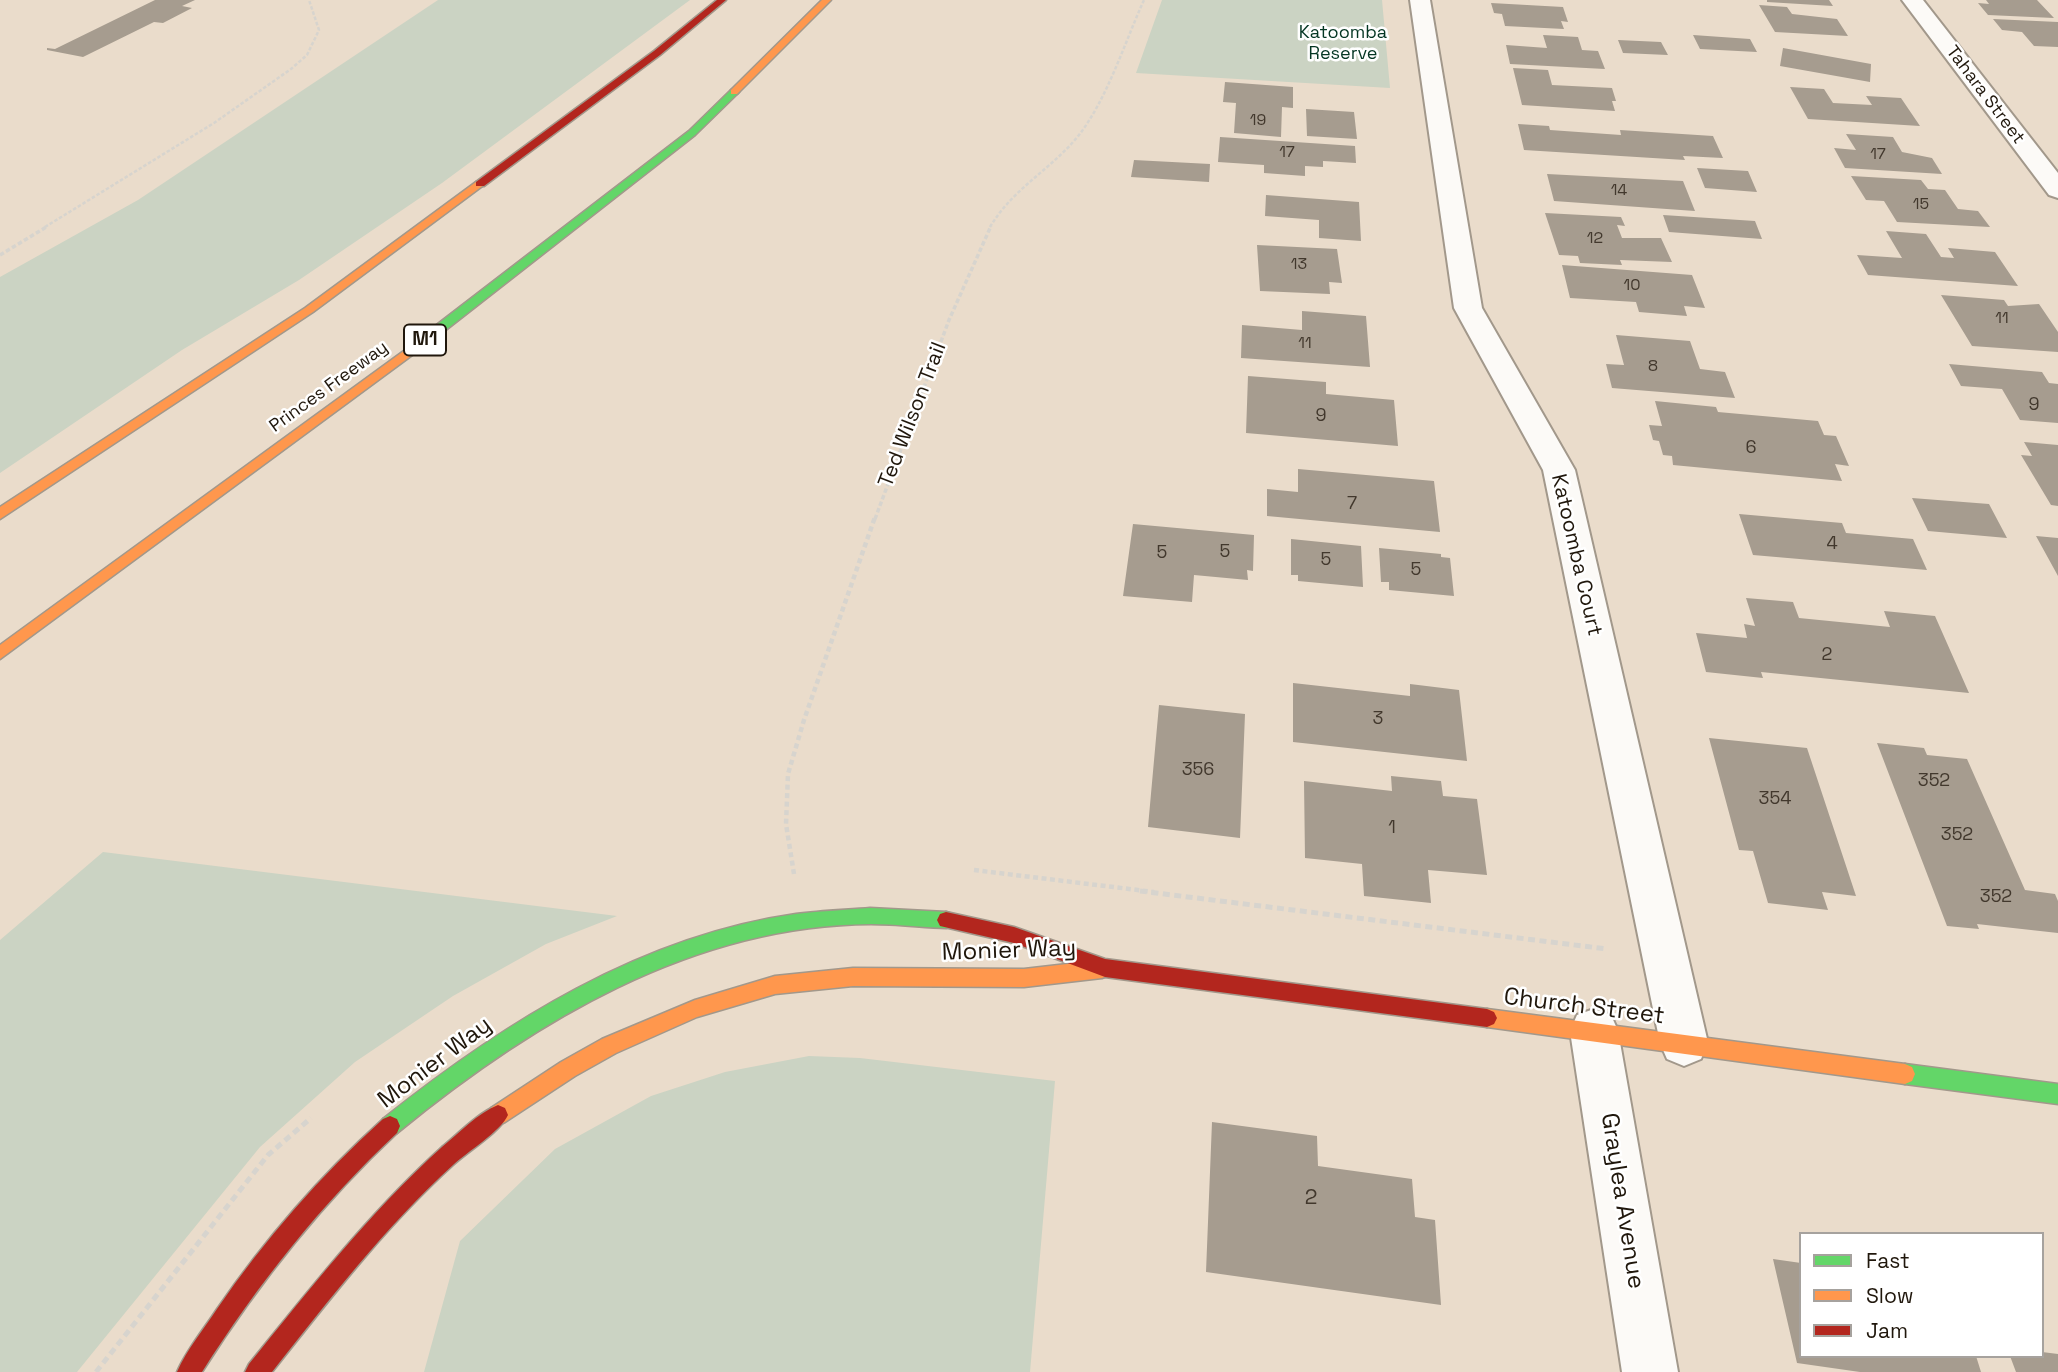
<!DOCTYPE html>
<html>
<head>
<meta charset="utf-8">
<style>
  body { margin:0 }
  #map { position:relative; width:2058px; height:1372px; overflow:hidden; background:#eadccb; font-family:"Space Grotesk",sans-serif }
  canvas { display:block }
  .legend { position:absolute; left:1799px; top:1232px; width:245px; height:126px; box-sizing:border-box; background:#fff; border:2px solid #a6a29e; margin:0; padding:9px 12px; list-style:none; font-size:21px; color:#20170c }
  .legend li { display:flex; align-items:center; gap:14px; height:35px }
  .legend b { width:35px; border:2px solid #a6a29e }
</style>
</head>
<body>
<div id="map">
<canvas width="2058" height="1372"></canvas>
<ul class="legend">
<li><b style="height:9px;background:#63d668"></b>Fast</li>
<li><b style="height:9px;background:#ff974d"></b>Slow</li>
<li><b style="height:9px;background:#b3261e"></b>Jam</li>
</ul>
</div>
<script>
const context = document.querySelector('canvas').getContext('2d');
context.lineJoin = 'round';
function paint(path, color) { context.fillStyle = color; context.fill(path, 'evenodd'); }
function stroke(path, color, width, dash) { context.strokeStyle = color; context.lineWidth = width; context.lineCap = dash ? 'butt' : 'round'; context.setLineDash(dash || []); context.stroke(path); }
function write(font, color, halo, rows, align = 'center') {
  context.font = font + ' "Space Grotesk",sans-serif'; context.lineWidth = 5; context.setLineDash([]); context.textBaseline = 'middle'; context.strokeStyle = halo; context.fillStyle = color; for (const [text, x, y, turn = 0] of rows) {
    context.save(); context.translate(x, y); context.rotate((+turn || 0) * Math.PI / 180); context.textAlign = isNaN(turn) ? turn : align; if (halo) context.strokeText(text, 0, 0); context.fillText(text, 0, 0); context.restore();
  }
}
paint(new Path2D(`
  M438,0h252l-248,183 -143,97 -117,70 -182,123v-196l138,-77z
  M1162,0h220l8,88 -254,-15z
  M103,852l514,64 -71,28 -93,52 -98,66 -95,85 -183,225h-77v-432z
  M809,1056l51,2 195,23 -25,291h-606l36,-131 95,-92 96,-53 74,-24z`), '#cbd3c3');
paint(new Path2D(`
  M155,0h40l-13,6 10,2 -29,15 -9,-1 -71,35 -36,-7v-2l8,1z
  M1767,0h62l4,6 -66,-4z
  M1986,0h51l17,18 -66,-3 -10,-12 11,1z
  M1491,3l72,4 5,15 -7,-1 3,8 -59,-3 -3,-12 -8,-1z
  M1759,5l28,2 5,7 45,5 11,17 -73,-4z
  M1993,19l65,3v25l-24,-1 -12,-14 -20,-2z
  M1543,35l35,2 4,13 16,1 7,18 -95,-5 -4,-19 41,3z
  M1693,35l57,4 7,13 -57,-3z
  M1618,40l43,2 7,13 -45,-2z
  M1783,48l88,16 -1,18 -90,-16z
  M1513,68l35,2 4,15 60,3 4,13h-4l3,10 -93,-6z
  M1225,82l68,5v21l-11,-1 -1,30 -47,-4 2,-30 -13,-1z
  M1790,87l34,2 9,14 39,2 -6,-9 35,2 19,28 -112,-7z
  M1306,109l48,3 3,27 -50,-3z
  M1518,124l31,2 1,4 71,5 -1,-5 93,6 10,22 -40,-2 2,4 -161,-10z
  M1846,134l47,3 9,15 30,6 10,16 -97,-6 -11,-20 22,2z
  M1220,137l135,9 1,17 -33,-2v6l-18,-1v10l-41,-3v-8l-46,-3z
  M1134,160l76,4 -1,18 -78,-5z
  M1697,168l51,3 9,21 -52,-4z
  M1547,174l136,7 12,30 -141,-10z
  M1851,176l70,4 7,9 17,1 13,19 20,2 12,16 -93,-5 -13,-21 -18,-1z
  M1266,195l93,7 2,39 -42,-3v-18l-54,-4z
  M1545,213l76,4 4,9 -8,-1 5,13h39l11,24 -52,-2 2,5 -42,-2 -2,-7 -19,-1z
  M1663,215l92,6 7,18 -93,-7z
  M1886,231l40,3 15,23 13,1 -6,-10 47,4 23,34 -150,-11 -11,-20 45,3z
  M1257,245l80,4 5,34 -13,-1 1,12 -70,-3z
  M1562,265l130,10 13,33 -21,-2 3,10 -48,-4 -3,-10 -66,-4z
  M1941,295l63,5 4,6 31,-2 19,28v20l-86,-6z
  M1302,311l64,5 4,51 -129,-9 1,-33 60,5z
  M1616,335l74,6 10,28 25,3 10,26 -123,-10 -6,-24 18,1z
  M1949,364l93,8 7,11 9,1v39l-38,-3 -18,-31 -41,-3z
  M1248,376l78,6v12l68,6 4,46 -152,-13z
  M1655,401l61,6 2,5 100,9 6,14 12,1 13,30 -14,-2 7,17 -169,-16 -1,-9 -9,-1 -4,-14 -6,-1 -4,-15 13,1z
  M2024,442l34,3v61l-7,-1 -30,-50 11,1z
  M1298,469l136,12 6,51 -173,-16v-27l31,3z
  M1912,498l77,6 18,34 -79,-7z
  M1739,514l103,9 4,10 67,6 14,31 -174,-15z
  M1133,524l121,11 -1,36 -6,-1 1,10 -54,-5 -2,27 -69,-6z
  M2036,536l22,2v38z
  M1291,539l70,7 2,41 -65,-6v-6h-7z
  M1379,548l62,6v3l9,1 4,38 -65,-6v-8h-8z
  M1746,598l47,4 6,16 91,9 -6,-16 51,5 34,77 -208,-21 2,6 -57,-6 -10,-39 51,5 -3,-14 11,2z
  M1293,683l117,13v-12l49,6 8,71 -174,-19z
  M1159,705l86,9 -5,124 -92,-11z
  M1709,738l98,10 49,148 -34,-4 6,18 -60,-7 -15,-52 -14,-1z
  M1877,743l47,5 3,7 40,4 58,131 30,4 3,7v32l-81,-9 2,5 -32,-3z
  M1391,776l50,5 2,15 34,3 10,76 -59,-5 3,33 -67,-7 -2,-32 -57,-6 -1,-77 88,10z
  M1212,1122l105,14 1,30 94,13 3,38 20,3 6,85 -235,-33z
  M1773,1259l28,4v93h175l5,16h-121l-63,-9z
  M2042,1352l16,2v18h-42l-6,-16h32z`), '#a69c8f');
const street = new Path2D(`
  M1410,0h20l52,308 93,162 133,573 -7,16 -17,7 -17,-7 -7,-16 -117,-573 -89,-162z
  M1902,0h21l135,173v25l-9,-3z
  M1594,1009l17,6 7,16 60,341h-56l-52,-341 7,-16z`);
const fast = new Path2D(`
  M731,90l8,2 -44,43 -257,201h-8v-6l259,-199z
  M870,908l76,4 6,2 3,6 -3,6 -6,2c-25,-1 -50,-4 -75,-4 -179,1 -340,99 -474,209l-7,3 -7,-3 -3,-7 3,-7c120,-96 258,-183 413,-205 25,-3 50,-4 74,-6z
  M1905,1064l153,20v20l-153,-20 -7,-3 -3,-7 3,-7z`);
const slow = new Path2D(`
  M822,0h9l-94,94h-6v-4z
  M476,182l9,2 -172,128 -313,207v-12l305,-199z
  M434,329l4,1v6l-438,323v-14z
  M1102,960l7,3 2,6 -2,6 -7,3 -78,9 -171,-1 -78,8 -78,23 -81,36 -41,23 -70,46 -7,3 -7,-3 -3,-7 3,-7 70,-46 41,-23 93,-39 80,-24 78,-8 171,1z
  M1487,1009l418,55 7,3 3,7 -3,7 -7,3 -418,-57 -7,-3 -3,-6 3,-6z`);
const jam = new Path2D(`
  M717,0h9l-66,55 -176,131h-8v-4l178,-131z
  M946,912l68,15 91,32 382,50 7,3 3,6 -3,6 -7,3 -382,-50 -91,-34 -74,-17 -3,-6 3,-6z
  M498,1105l7,3 3,7c-7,16 -41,37 -55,50 -68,62 -124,135 -181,207h-27l4,-8c61,-75 121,-152 193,-217 17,-14 36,-34 56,-42z
  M390,1116l7,3 3,7 -3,7c-76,71 -139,151 -195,239h-25c10,-23 27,-43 40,-63 48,-70 103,-133 166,-190z`);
stroke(street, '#a2988b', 4);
stroke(fast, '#a2988b', 3);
stroke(slow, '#a2988b', 3);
stroke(jam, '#a2988b', 3);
stroke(new Path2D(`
  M45,227l169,-104 77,-54 16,-14 12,-25 -10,-30
  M990,227c23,-39 62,-58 89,-92 29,-38 45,-91 65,-135`), '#d7d4ce', 2.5, [3.5, 2]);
stroke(new Path2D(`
  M0,255l48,-29
  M875,519l74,-199 42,-94`), '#d7d4ce', 3.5, [4.5, 2.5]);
stroke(new Path2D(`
  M974,870l180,22
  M794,874l-8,-50 2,-50 16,-54 71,-203`), '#d7d4ce', 4.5, [5, 3.5]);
stroke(new Path2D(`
  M1140,891l467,58
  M96,1372l172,-217 43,-37`), '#d7d4ce', 5, [7, 4.5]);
paint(street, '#fcfaf7');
paint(fast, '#63d668');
paint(slow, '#ff974d');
paint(jam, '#b3261e');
write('16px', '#42382d', null, [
  ["19",1258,121],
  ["17",1287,153],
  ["17",1878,155],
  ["14",1619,191],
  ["15",1921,205],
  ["12",1595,239],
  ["13",1299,265],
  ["10",1632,286],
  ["11",2002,319],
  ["11",1305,344],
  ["8",1653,367]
]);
write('18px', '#043623', '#fff', [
  ["Katoomba",1343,33],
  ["Reserve",1343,54]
]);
write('18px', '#20170c', '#fff', [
  ["Tahara Street",1985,95,53],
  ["Princes Freeway",329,387,-36]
]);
write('18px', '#42382d', null, [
  ["9",2034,405],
  ["9",1321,416],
  ["6",1751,448],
  ["7",1352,504],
  ["4",1832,544],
  ["5",1225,552],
  ["5",1162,553],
  ["5",1326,560],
  ["5",1416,570],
  ["2",1827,655],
  ["3",1378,719],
  ["356",1198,770],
  ["352",1934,781],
  ["354",1775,799],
  ["1",1392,828],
  ["352",1957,835],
  ["352",1996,897]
]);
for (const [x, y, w] of [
  [425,340,42]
]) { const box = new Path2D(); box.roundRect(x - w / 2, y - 15.5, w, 31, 5); context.fillStyle = '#fff'; context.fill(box); stroke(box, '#20170c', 2); }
write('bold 19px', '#20170c', null, [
  ["M1",425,340]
]);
write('21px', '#20170c', '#fff', [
  ["Ted Wilson Trail",913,415,-69],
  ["Katoomba Court",1576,555,77]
]);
write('21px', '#42382d', null, [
  ["2",1311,1198]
]);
write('24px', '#20170c', '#fff', [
  ["Monier Way",1009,951,-2],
  ["Church Street",1584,1007,7],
  ["Monier Way",435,1063,-37],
  ["Graylea Avenue",1622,1201,81]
]);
</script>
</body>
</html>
